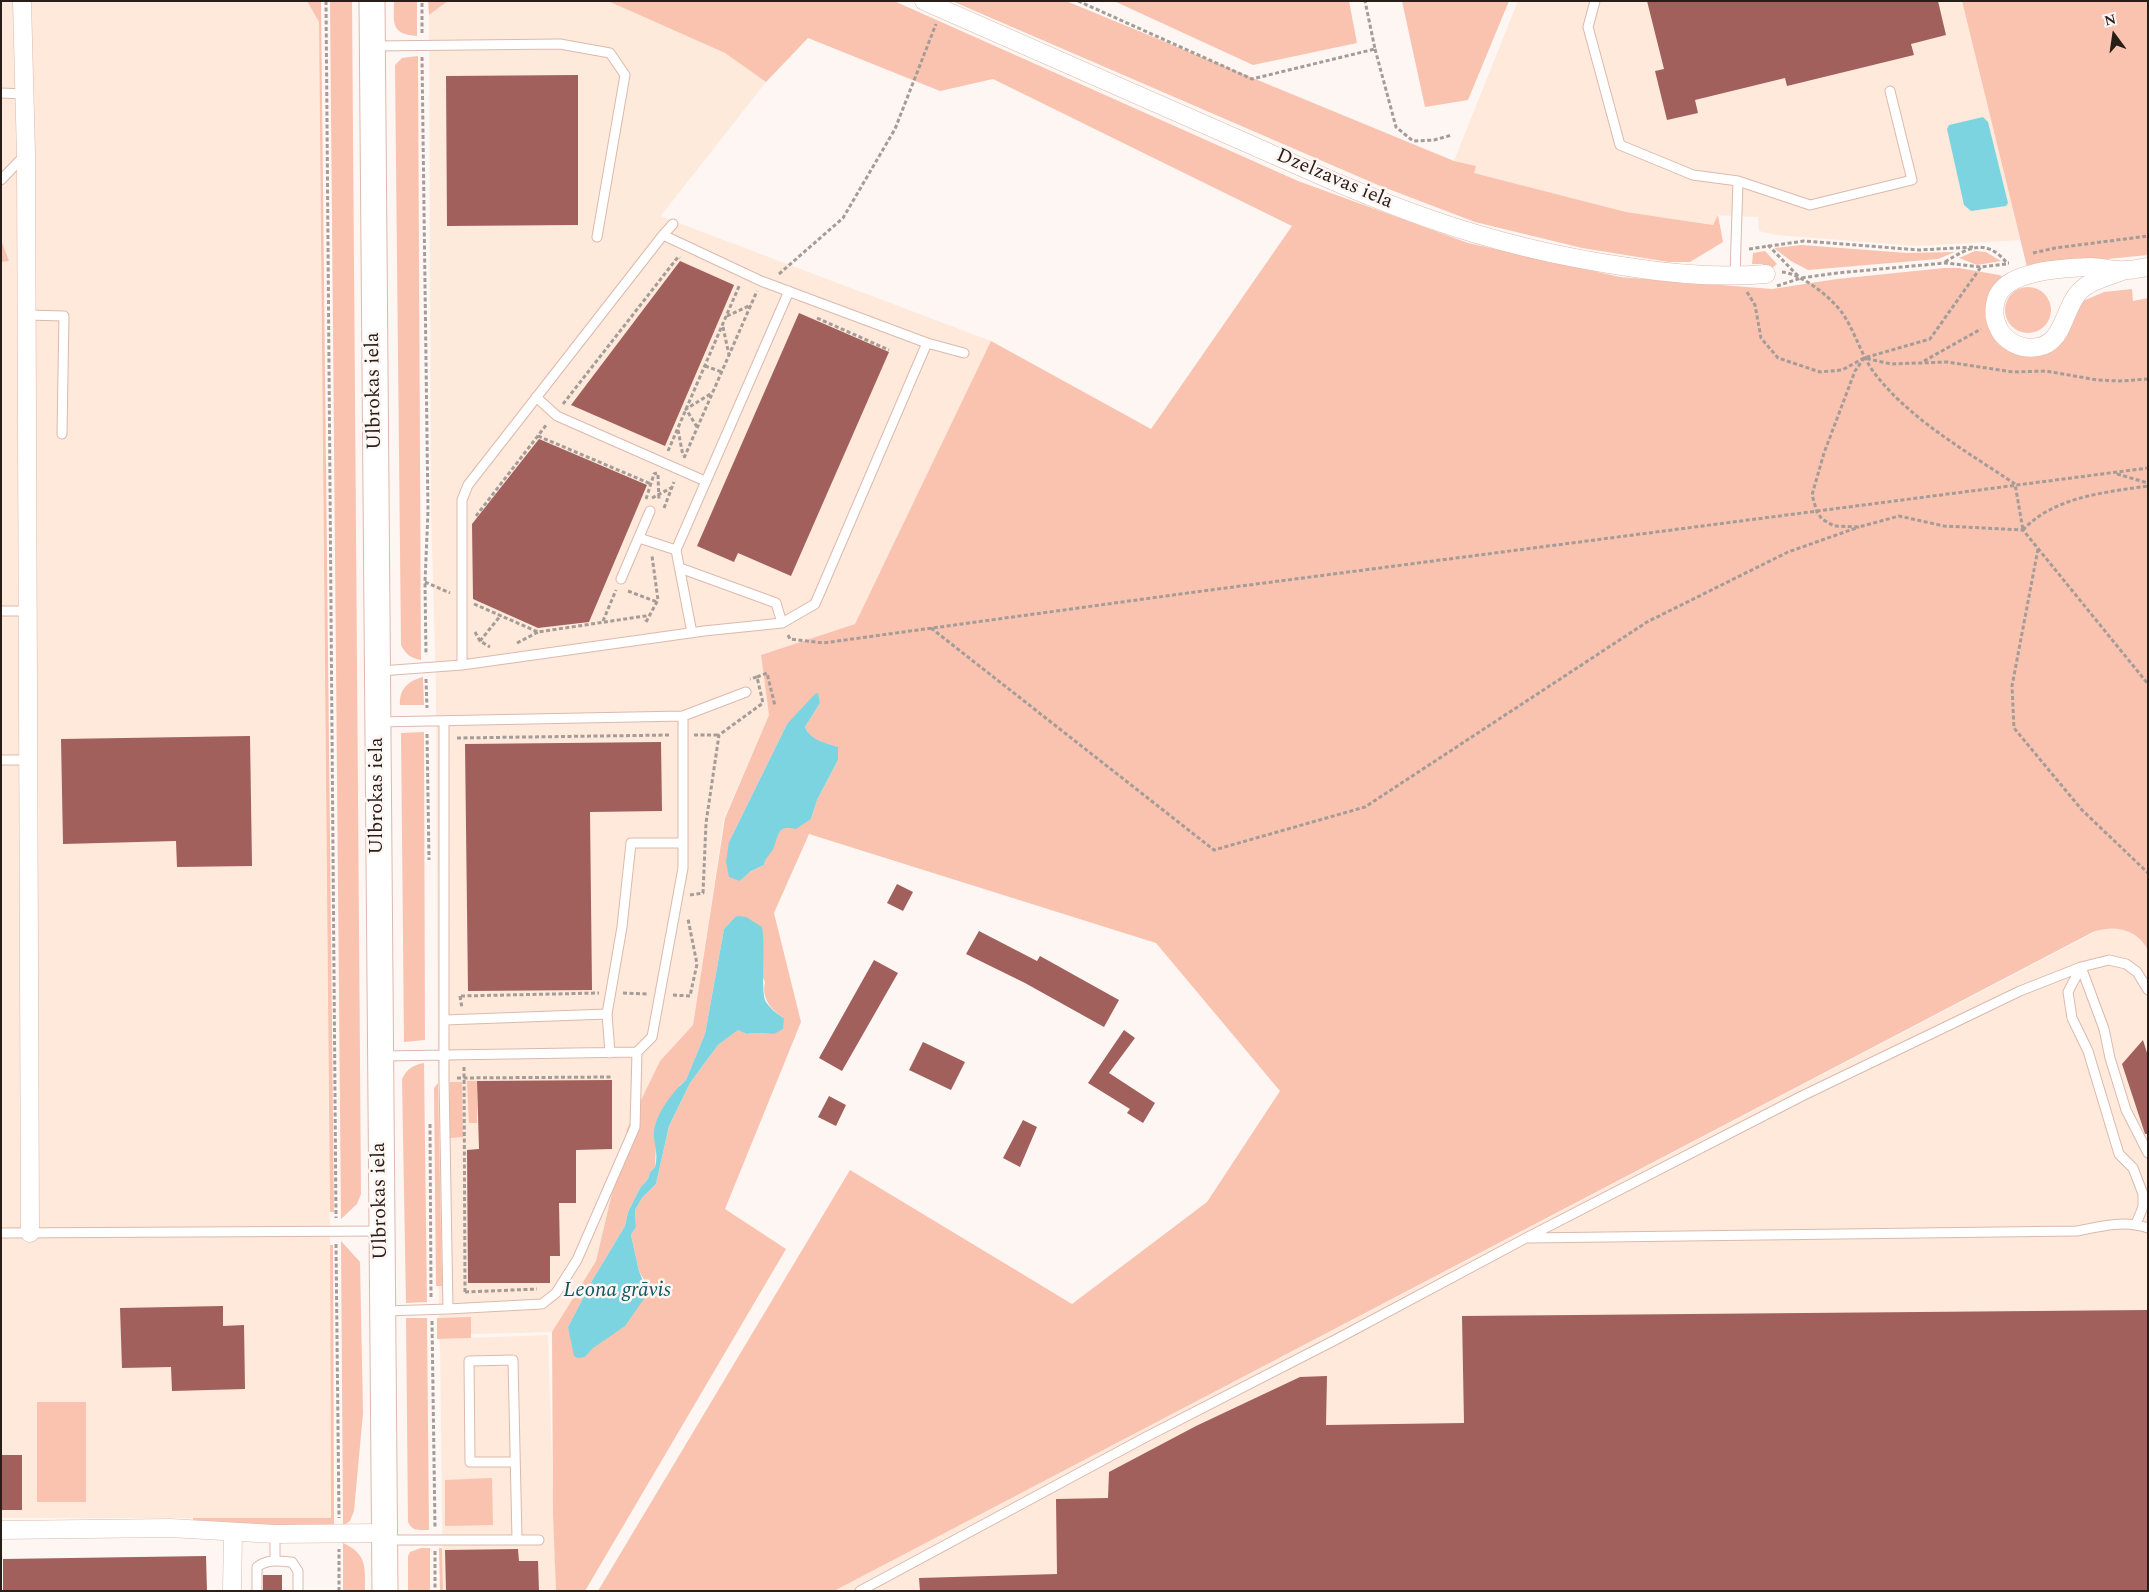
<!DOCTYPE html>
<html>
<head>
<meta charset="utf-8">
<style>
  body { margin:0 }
  #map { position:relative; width:2149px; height:1592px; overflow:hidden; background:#fdf6f3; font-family:Spectral,serif }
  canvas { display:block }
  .frame { position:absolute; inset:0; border:2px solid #291d18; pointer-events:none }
  .north { position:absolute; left:2089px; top:10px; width:50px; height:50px; -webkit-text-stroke:4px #fdf6f3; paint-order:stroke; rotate:346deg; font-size:14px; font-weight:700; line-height:20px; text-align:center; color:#291d18 }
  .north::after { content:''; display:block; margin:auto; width:18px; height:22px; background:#291d18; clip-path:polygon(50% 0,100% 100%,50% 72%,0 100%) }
</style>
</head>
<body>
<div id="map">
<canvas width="2149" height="1592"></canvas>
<div class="frame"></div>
<div class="north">N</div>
</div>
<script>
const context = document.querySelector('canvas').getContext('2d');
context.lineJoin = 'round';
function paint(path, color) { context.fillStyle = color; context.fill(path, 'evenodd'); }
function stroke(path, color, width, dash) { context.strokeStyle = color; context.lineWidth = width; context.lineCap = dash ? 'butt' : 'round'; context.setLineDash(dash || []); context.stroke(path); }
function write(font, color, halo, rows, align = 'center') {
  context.font = font + ' Spectral,serif'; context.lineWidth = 5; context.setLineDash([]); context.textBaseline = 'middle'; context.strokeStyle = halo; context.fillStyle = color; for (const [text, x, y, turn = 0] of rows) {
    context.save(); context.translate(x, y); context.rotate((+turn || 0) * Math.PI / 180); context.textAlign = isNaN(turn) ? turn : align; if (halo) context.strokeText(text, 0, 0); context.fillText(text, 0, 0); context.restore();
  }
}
paint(new Path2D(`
  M1,1h306l12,21 11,1223 1,273h-330z
  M1518,1h444l58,239 -102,6 -142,-11 -17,-4 -1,-14 -40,-2 -5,10 -87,-13 -152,-39 -20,-12z
  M660,216l331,125 -136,283 -94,31 8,60 -45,103 -31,207 -33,36 -33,68 -31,132 -44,71 -113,3 -3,-647 -5,-180z
  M2103,928h13l10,2 11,7 11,13v641h-1314z
  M548,1335l8,256h-113l-3,-252z`), '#fee9db');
paint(new Path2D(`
  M448,1h160l117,52 41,29 -335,426 -2,-493z`), '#feeada');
paint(new Path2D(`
  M307,1h14l13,1211h-4l-11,-1190z
  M330,1h22l9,1193 -4,10 -16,15z
  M394,1h23v35c-27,-2 -23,-13 -23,-35z
  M428,1h20l-19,14z
  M608,1h286l404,180 170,62 152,34 152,12 65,-10 107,-11h15l40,7 3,1c-16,20 -26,43 -4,64 6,6 17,9 25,13l52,-41 8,-11 21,-9 28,-3 1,12 15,-3v652c-11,-21 -34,-26 -55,-18l-1259,659h-236l252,-421 222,134 135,-102 73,-111 -124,-148 -347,-109 -35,79 27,109 -76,187 61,40 -201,342h-29l-3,-78 -1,-181 44,-71 31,-132 33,-68 33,-36 32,-207 44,-103 -8,-60 94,-31 136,-283 160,88 141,-203 -299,-147 -53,12 -132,-53 -42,44 -41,-29zM820,703l-15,24c5,13 20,16 33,20v13l-21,40 -6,19 -29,10 -5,5 -4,14 -8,9 -1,8 -13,6 -11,10 -11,-39 58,-118zM735,917l30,65c-4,16 6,28 19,36l-4,11 -6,5 -21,-1 -6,1 -8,-5 -21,16 -28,38 -21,43 -13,58 -14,14 -7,12 1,17 -5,8 8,36 7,12 -61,74 -17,-30 25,-48 32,-53 3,-14 12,-24 8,-9 2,-7 5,-5 1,-24 -2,-10 26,-48 6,-5 19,-46 19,-105z
  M952,1h114l388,160 22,5 -2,7 152,39 87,13 5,-10 5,27 -33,20h-21l-87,-14 -107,-26 -97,-37z
  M1114,1h235l8,42 -104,22z
  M1402,1h107l-41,99 -43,7z
  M1962,1h186v254l-121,12z
  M418,56l3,604c-10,-2 -15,-5 -20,-15l-6,-580 7,-7z
  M1,240l8,21 -8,1z
  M1802,245l105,8 48,-1 -17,7 -130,11 -17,-9 -17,-13z
  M1765,251l12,13 -8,7 -6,1v-8h-11l1,-11z
  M1975,251l11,1 15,9 -24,4 -18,-7z
  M2005 310a23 23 0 1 1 46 0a23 23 0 1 1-46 0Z
  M423,677l1,28h-24c-1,-16 8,-24 23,-28z
  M424,732l1,308 -21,2 -3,-309z
  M424,1063l3,239 -21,1 -4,-224c5,-10 11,-14 22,-16z
  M467,1081h10v42h-8z
  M450,1082h12l1,55 -13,1z
  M438,1083l4,203h-6l-2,-198z
  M341,1241l19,21 3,151 -9,98 -4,10 -7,5z
  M330,1245h3l1,280 -62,3 -79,-6v-4h138z
  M471,1317v21l-34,1v-21z
  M406,1318h21l2,212c-10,0 -16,2 -21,-8z
  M37,1402h49v100h-49z
  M492,1478l1,47 -48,1v-46z
  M343,1543c24,11 22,23 22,48h-22z
  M421,1548h9v43h-22v-35l2,-4z
  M439,1548h3l1,43h-3z`), '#f9c3b0');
paint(new Path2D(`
  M1983,117l5,5 20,81 -2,3 -35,5 -7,-6 -17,-76 2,-4z
  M818,693l2,10 -15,24c5,13 21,16 33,20v13l-21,40 -6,19 -15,10c-18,-4 -17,4 -22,18 -3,7 -9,10 -10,18l-13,6 -11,10 -11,-4 -3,-15 3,-20 58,-118 28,-30z
  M738,916l8,1 16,10c4,19 -2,65 4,75 4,6 12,13 18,16l-1,11 -9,5 -21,-1 -6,1 -9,-4 -20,15 -28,38 -21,43 -13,58 -14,14 -7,12 1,17 -5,8 8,36 9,22 -23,33 -32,22 -8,9 -7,1 -4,-2 -6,-29 25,-48 32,-53 3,-14 12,-24 8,-9 2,-7 5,-5c4,-14 -2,-24 -1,-36 2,-17 19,-40 32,-51l19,-46 19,-105 11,-12z`), '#7dd4e1');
paint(new Path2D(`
  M1647,1h291l8,34 -35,9 3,11 -127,31 -2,-8 -90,22 3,13 -31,7 -12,-49 9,-2z
  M578,75v150l-131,1 -1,-150z
  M680,261l54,24 -69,161 -94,-41z
  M799,313l90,39 -98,224 -53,-23 -4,9 -37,-16z
  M539,439l108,46 -58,137 -51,6 -65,-29 -1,-75z
  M250,736l2,130 -75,1 -1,-26 -113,3 -2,-105z
  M661,742l1,69 -72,1 2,178 -124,1 -3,-247z
  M897,884l16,8 -10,19 -16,-8z
  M979,931l58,30 3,-5 79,44 -15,27 -79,-44 -59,-29z
  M874,960l24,13 -56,98 -23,-13z
  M1124,1030l11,8 -26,35 46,30 -12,20 -16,-10 3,-4 -42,-26z
  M2143,1040l5,16v78h-3l-23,-70z
  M923,1042l42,20 -14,28 -42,-20z
  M612,1080v69l-36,1v53h-17l1,53h-10v27h-82l-1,-133 12,-1 -2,-68z
  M829,1096l17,9 -10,21 -18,-9z
  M1023,1120l14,7 -17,40 -17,-9z
  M223,1306v20l21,-1 1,64 -73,2 -1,-24 -49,1 -2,-60z
  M2148,1310v281h-1228l-1,-13 138,-4 -1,-75 52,-1 1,-26 87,-46 104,-49 27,-1 -1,49 138,-2 -2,-107z
  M1,1455h21v55h-21z
  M518,1549l1,12h19l1,30h-93l-1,-41z
  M206,1556l1,35h-204v-32z
  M263,1575h19v16h-19z`), '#a1605c');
const service = new Path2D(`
  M1595,1l-7,26 32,118 73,30 45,6 -3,94
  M374,46l186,-2 50,9 15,22 -28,162
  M1,93l23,1
  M1,180l24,-25
  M1738,181l72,24 102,-25 -22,-89
  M663,235l10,-11
  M26,315l38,1 -2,118
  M927,343l37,10
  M536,397l21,19 148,65
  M639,538l37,12
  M680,568l96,35 6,20
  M621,579l29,-68
  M1,611h26
  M692,633l-16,-83 113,-259
  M380,671l82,-6 242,-34 78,-8 33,-19 112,-261 -166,-62 -98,-46 -195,250 -6,15v165
  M683,716l63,-24
  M378,722l305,-6v152l-31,169 -15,15
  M1,760h26
  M2081,967l-13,25 4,26 16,33 31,103 14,14 10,26v13l-7,17
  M2081,967l23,62 6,29 16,52 22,43
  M607,1014l3,39
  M445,1020l162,-6 15,-87 9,-84h52
  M383,1056l254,-4 -2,75 -58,133 -21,33 -14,11 -94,5
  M1,1233l380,-2
  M1529,1238l548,-7c24,-5 47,-11 71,-3
  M385,1311l63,-2 -4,-231v-357
  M515,1462h-45l-1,-101 44,-1 4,179
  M387,1540h152
  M275,1561v-27
  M257,1591v-24c10,-8 22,-6 35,-5l6,9v20
  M860,1591l284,-153 191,-98 191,-102 276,-142 218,-105 61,-24 28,-7 17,4 11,8 11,18`);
const minor = new Path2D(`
  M22,1l4,154 4,1078
  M924,1c100,44 200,88 300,132 67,29 134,61 203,85 65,23 132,39 201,49 45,7 93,11 138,7
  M2125,270c-12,5 -28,9 -39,16 -27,18 -17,68 -63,61 -9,-2 -20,-9 -24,-18 -5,-9 -6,-18 -3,-29 8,-30 68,-32 95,-33 11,0 23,4 34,3 8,0 15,-2 23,-3
  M1,1530l169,-2 105,6 110,-1
  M232,1591l1,-58`);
const secondary = new Path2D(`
  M372,1l13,1590`);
stroke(service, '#dcb9ad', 11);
stroke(minor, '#dcb9ad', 19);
stroke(secondary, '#dcb9ad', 27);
stroke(new Path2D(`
  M326,1l10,1217
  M1078,1l174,78 123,-30 -10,-48
  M422,33v-32
  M1375,49l21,78 17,14 21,-1 18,-5
  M422,57l6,454 -3,71 1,73
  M1768,245l30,31
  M1749,249l55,-8 115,9 56,-3
  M2033,253l22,-5 93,-12
  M1945,262c24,-15 41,-24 62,1h2
  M1782,272c20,2 49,25 61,42 14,21 19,46 37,66 36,43 89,73 135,104l8,46
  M779,274l64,-56 52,-89 41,-105
  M1777,286l24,-8 36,-5 108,-10 36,4 25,-3
  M1747,292l8,13 6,33 17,20 42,14 22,-2 22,-12 66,-19 51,-72
  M727,316l24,-11
  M817,318l72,32
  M723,327l6,28
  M1924,361l57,-32
  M705,366l17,6
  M2148,379l-28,2 -23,-1 -51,-9 -33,1 -66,-10 -56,2 -27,-6 -9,13 -31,82 -12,42 5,17 5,7 12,7 25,1 40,-11 45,10 79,4 125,154
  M563,404l115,-147 2,1
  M697,427l-11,-18 26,-16
  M678,430l5,26
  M538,436l113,48
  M668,451l72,-167
  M684,458l73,-167
  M2117,474l31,9
  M658,475l1,26
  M652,498l19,-10
  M646,499l8,-25 3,-1
  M664,508l10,-26
  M476,516l71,-92
  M2023,530c30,-33 83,-38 125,-44
  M2038,549l-26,137 2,42 68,82 66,63
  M425,582l25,11
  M628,591l29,11
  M474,604l64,28 107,-16 1,5
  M603,621l13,-31
  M646,622l12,-22 -6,-44
  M931,628l283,222 151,-43 282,-185 141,-70 71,-25
  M475,632l5,9 10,6
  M788,635l2,4 33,4 372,-51 953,-124
  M480,641l21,-26
  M517,643l21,-11
  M757,677l10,-4 8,33
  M426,679l1,29
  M427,734l2,126
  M694,735h25
  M457,738l214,-3
  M690,895l13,-2 3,-70 13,-88 44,-32 -6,-26 -7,2
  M623,993l24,1
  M673,995l17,1 7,-32 -9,-45
  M460,996l2,12
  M461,996l138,-3
  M464,1067l1,225
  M457,1078l154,-1
  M430,1124l1,174
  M336,1244l3,274
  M465,1292l72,-3
  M432,1321l3,207
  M435,1551v40
  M339,1591v-42`), '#a59c98', 3, [4, 2.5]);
stroke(service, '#fff', 9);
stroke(minor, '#fff', 18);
stroke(secondary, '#fff', 25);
write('20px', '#291d18', '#fdf6f3', [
  ["Dzelzavas iela",1334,180,23],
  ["Ulbrokas iela",375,391,-91],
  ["Ulbrokas iela",378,796,-90],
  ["Ulbrokas iela",381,1201,-91]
]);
write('italic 21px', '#0b5862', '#fdf6f3', [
  ["Leona grāvis",617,1292]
]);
</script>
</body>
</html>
